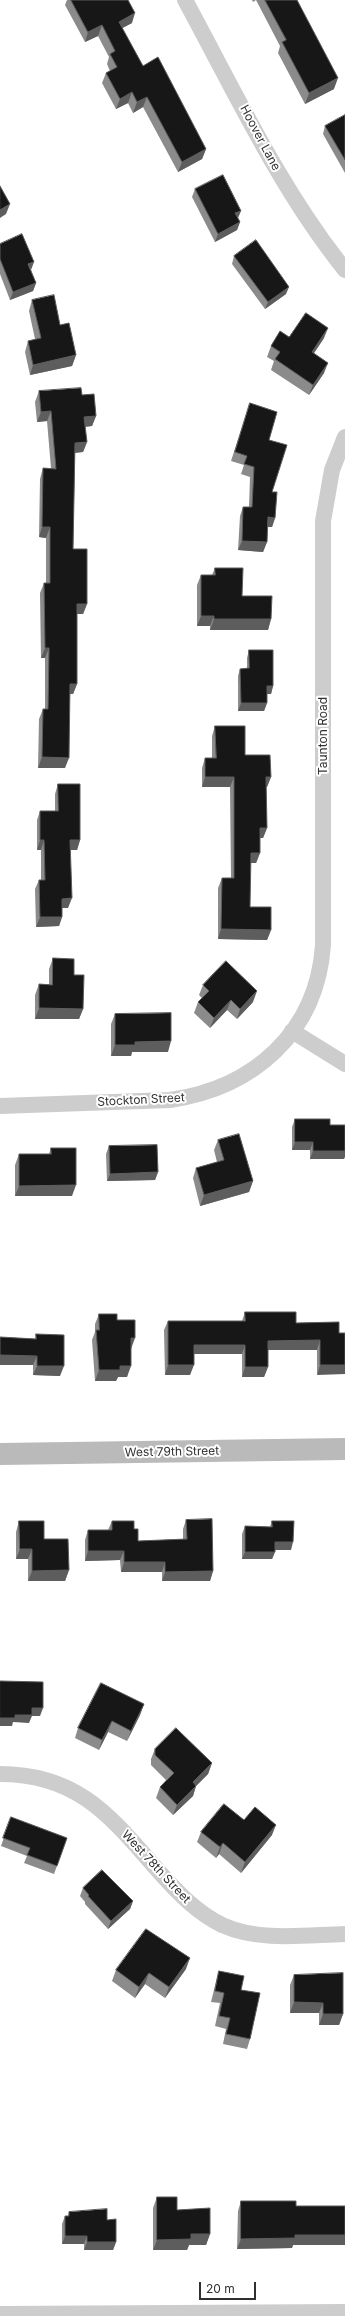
<!DOCTYPE html>
<html>
<head>
<meta charset="utf-8">
<style>
  body { margin:0 }
  #map { position:relative; width:345px; height:2316px; overflow:hidden; background:#fff; font-family:Inter,sans-serif }
  canvas { display:block }
  .scale { position:absolute; left:199px; top:2282px; width:57px; height:18px; box-sizing:border-box; border:2px solid #303030; border-top:0; padding-left:5px; font-size:12px; line-height:14px; white-space:nowrap; color:#303030; -webkit-text-stroke:3px #fff; paint-order:stroke }
</style>
</head>
<body>
<div id="map">
<canvas width="345" height="2316"></canvas>
<div class="scale">20 m</div>
</div>
<script>
const context = document.querySelector('canvas').getContext('2d');
context.lineJoin = 'round';
function stroke(path, color, width, dash) { context.strokeStyle = color; context.lineWidth = width; context.lineCap = dash ? 'butt' : 'round'; context.setLineDash(dash || []); context.stroke(path); }
function paint(path, color) { context.fillStyle = color; context.fill(path, 'evenodd'); }
function write(font, color, halo, rows, align = 'center') {
  context.font = font + ' Inter,sans-serif'; context.lineWidth = 4; context.setLineDash([]); context.textBaseline = 'middle'; context.strokeStyle = halo; context.fillStyle = color; for (const [text, x, y, turn = 0] of rows) {
    context.save(); context.translate(x, y); context.rotate((+turn || 0) * Math.PI / 180); context.textAlign = isNaN(turn) ? turn : align; if (halo) context.strokeText(text, 0, 0); context.fillText(text, 0, 0); context.restore();
  }
}
stroke(new Path2D(`
  M185,0c50,92 95,189 160,270
  M292,1031l53,33
  M0,1106l170,-6c84,-12 147,-68 153,-155v-424l9,-51 13,-33
  M0,1774c81,0 113,46 162,101 18,20 36,38 60,50 38,17 83,10 123,9
  M0,2314l345,-2`), '#cdcdcd', 16);
stroke(new Path2D(`
  M0,1454l345,-5`), '#bababa', 22);
paint(new Path2D(`
  M67,0h61l4,23 -10,5 21,38 63,83 -4,10 -24,13 -35,-65 -10,6 -5,-10 -12,6 -14,-26 4,-10 4,-2 -3,-7 2,-7 -11,-21 -13,6 -20,-37z
  M252,0h45l37,89 -29,15 -27,-51 2,-7 -24,-46 -3,2z
  M345,115v58l-22,-39 2,-8z
  M195,189l43,29 2,4 -3,8 -22,12 -23,-45z
  M0,244l31,26 5,13 -3,8 -23,9 -10,-26z
  M234,256l52,38 -21,15 -33,-45z
  M32,300l28,25 16,30 -4,11 -42,9 -5,-23 3,-11 7,-2 -6,-28z
  M289,337l35,1 -10,15 10,20 -15,22 -38,-25 3,-9 -7,-4 4,-11z
  M39,391l43,4 14,21 -4,10 -7,1 2,15 -4,10 -8,1 -2,96 14,55 -4,10h-6v70l-4,10h-3l-5,74h-27l1,-49 4,-10h2v-51h-4l-1,-65 4,-10h2v-45l-7,-1 1,-58 3,-11h8l-4,-47 -10,1 -2,-20z
  M250,403l19,37 3,52 3,26 -3,9h-5v15l-4,10 -25,-2 2,-34 3,-9h6l1,-30 -9,-3 3,-9 -13,-4z
  M215,568l27,28 29,23 -3,11h-58v-4h-13v-41l4,-10h11z
  M249,650l24,36 -2,8h-4v9l-3,8h-26v-35l2,-7 7,-1v-10z
  M215,726l30,29 26,22 -4,10h-1l1,41 -4,10h-3v15l-4,10h-6v44l21,23 -4,10 -49,-1v-51l4,-10h9l-1,-91h-28v-19l3,-10h7v-22z
  M58,784l22,56 -3,10h-7l-2,58h-6v9l-3,9 -23,1 -1,-38 4,-9h2v-30h-4v-30l3,-9h15v-17z
  M53,958l21,17 9,34 -4,10h-44v-24l4,-11h10v-15z
  M203,985l50,17 -16,17 -10,-9 -17,18 -16,-15 4,-11 4,-4 -3,-3z
  M115,1014l53,38h-36l-1,4h-20v-32z
  M295,1119l49,40h-34v-9h-18v-23z
  M218,1140l35,41 -4,11 -49,14 -7,-28 3,-10 21,-6 -3,-12z
  M109,1146l49,26 -3,8 -48,1 -1,-27z
  M51,1148l21,48h-57v-31l4,-11h30z
  M245,1312l51,11 43,-1 -22,53v-25h-49v17l-4,10h-22v-23h-48l-4,21h-25l-1,-45 4,-9h74z
  M99,1314l18,6 14,29 -4,28h-9l-2,4h-21l-3,-41 3,-8v-8z
  M36,1334l24,42 -27,-1v-10h-33v-28l35,2z
  M186,1520l27,51 -3,10h-48v-9h-41l-1,-12 -35,1v-21l3,-10h20l4,-9 22,8 4,12 45,-2v-10z
  M19,1521l25,18 25,31 -4,11h-37v-22h-12v-27z
  M272,1521l19,29h-16v2l-3,7h-30v-25l3,-8 25,1z
  M144,1704l-4,11 -13,26 -19,-9 -9,18 -24,-12 3,-10z
  M155,1749l57,14 -4,11 -12,12 -3,10 -20,19 -17,-17 4,-11 6,-7 -15,-15v-6z
  M11,1817l56,21 -13,36 -30,-11 3,-7 -26,-10z
  M244,1820l28,15 -31,38 -22,-19 -3,4 -19,-16 4,-10z
  M83,1888l50,13 -3,8 -22,20 -23,-25v-2l-5,-6z
  M186,1969l-21,29 -20,-14 -10,14 -23,-17 4,-11z
  M219,1971l22,19 9,49 -3,10 -24,-5 3,-15 -11,-3 5,-23 -9,-1 5,-20z
  M294,1975l49,39 -4,11h-20v-12h-29v-28z
  M157,2197l20,13 33,24 -4,11h-17l-2,5h-34v-42z
  M241,2201l55,5 49,39h-52l-1,3 -55,1 1,-38z
  M69,2212l38,8 9,22 -3,8h-29v-6h-22v-20l3,-8h3z`), '#8b8b8b');
paint(new Path2D(`
  M135,13l-3,10 -17,9 4,-10z
  M102,25l-4,11 -13,6 3,-10z
  M338,78l-4,11 -29,15 4,-11z
  M132,92l-4,11 -12,6 4,-10z
  M147,97l-4,10 -10,6 4,-11z
  M206,149l-4,10 -24,13 4,-10z
  M10,204l-4,10 -6,4v-8z
  M241,211l-3,7 -6,3 3,-8z
  M240,222l-3,8 -22,12 3,-8z
  M34,262l-3,8 -3,-6z
  M36,283l-3,8 -23,9 3,-8z
  M289,287l-3,7 -21,15 3,-7z
  M328,328l-4,10 -16,24 4,-10z
  M76,355l-4,11 -42,9 3,-10z
  M328,363l-4,10 -15,22 4,-10z
  M51,411l-4,10 -10,1 4,-10z
  M96,416l-4,10 -11,1 3,-10z
  M87,442l-4,10 -12,1 4,-10z
  M268,517l7,1 -3,9h-8z
  M42,527h8l-4,11 -7,-1z
  M242,541l25,1 -4,10 -25,-2z
  M77,604h10l-4,10h-9z
  M201,616h13l-4,10h-13z
  M214,619h57l-3,11h-58z
  M45,648h4l-4,10h-4z
  M70,684h7l-4,10h-7z
  M267,686h6l-2,8h-7z
  M241,703h26l-3,8h-26z
  M42,757l27,1 -4,10h-27z
  M205,777h29l-4,10h-28z
  M266,777h5l-4,10h-4z
  M260,828h7l-4,10h-7z
  M40,840h4l-3,10h-4z
  M70,840h10l-3,10h-10z
  M251,853h9l-4,10h-9z
  M72,898l-4,10h-10l4,-9z
  M40,917h22l-3,9 -23,1z
  M221,929l50,1 -4,10 -49,-1z
  M257,991l-4,11 -16,17 3,-10z
  M231,1000l-4,10 -17,18 4,-10z
  M39,1008l44,1 -4,10h-44z
  M171,1041l-3,11h-36l-1,4h-20l4,-11 20,-3z
  M295,1142h18l-3,8h-18z
  M313,1151h32v6l-1,2h-34z
  M158,1172l-3,8 -48,1 3,-7z
  M253,1181l-4,11 -49,14 4,-11z
  M76,1185l-4,11h-57l4,-10z
  M131,1338h4l-4,11h-4z
  M320,1340l-3,10h-53l4,-9z
  M194,1345h51l-3,9h-52z
  M0,1355l37,1 -4,9h-33z
  M168,1365h26l-4,10h-25z
  M320,1365h25v9l-28,1z
  M37,1366h27l-4,10 -27,-1z
  M120,1366h11l-4,11h-9l-2,4h-21l4,-11z
  M245,1367h23l-4,10h-22z
  M275,1542h18l-2,8h-19z
  M20,1549h12l-4,10h-12z
  M88,1551h36l-4,9 -35,1z
  M245,1552h30l-3,7h-30z
  M124,1562h41l-3,10h-41z
  M69,1570l-4,11h-37l4,-10z
  M213,1571l-3,10h-48l3,-9z
  M144,1704l-4,11 -13,26 4,-10z
  M32,1708h11l-3,8h-8l-3,7 -16,-1 -1,4h-12v-8l15,-3z
  M112,1721l-4,11 -9,18 3,-10z
  M212,1763l-4,11 -12,12 -3,10 -20,19 4,-10 16,-23z
  M276,1825l-4,10 -31,38 4,-11z
  M223,1843l-4,11 -3,4 4,-11z
  M133,1901l-3,8 -22,20 3,-8z
  M190,1958l-4,11 -21,29 4,-11z
  M149,1973l-4,11 -10,14 4,-11z
  M294,2002l29,1 -4,10h-29z
  M323,2014h20l-4,11h-20z
  M191,2234h19l-4,11h-17l-2,5h-34l4,-10z
  M295,2235h50v10h-52l-1,3 -55,1 4,-10z
  M65,2236h22l-3,8h-22z
  M87,2242h29l-3,8h-29z`), '#5d5d5d');
const building = new Path2D(`
  M71,0h57l7,13 -16,9 24,44 15,-9 48,92 -24,13 -35,-65 -10,5 -5,-10 -12,7 -14,-26 11,-6 -7,-13 5,-3 -13,-26 -14,7z
  M265,0h32l41,78 -29,15 -27,-51 4,-2z
  M345,115v45l-20,-34z
  M223,175l18,36 -6,2 5,9 -22,12 -23,-45z
  M0,186l10,18 -10,6z
  M22,234l12,28 -6,2 8,19 -23,9 -13,-33v-15z
  M256,240l33,47 -21,15 -34,-46z
  M54,295l6,30 9,-2 7,32 -43,10 -5,-24 13,-3 -9,-38z
  M306,313l22,15 -16,24 16,11 -15,22 -38,-26 5,-7 -9,-6 9,-15 9,6z
  M81,388l1,7 12,-1 2,22 -12,1 3,25 -12,1 -2,106h14v55h-10v80h-7l-1,74 -27,-1 1,-48h5l1,-61h-4l-1,-65h6v-56h-8l1,-59 13,1 -5,-58 -10,1 -2,-21z
  M250,403l27,9 -8,28 18,5 -15,47h5l-2,26 -7,-1 -1,25 -25,-1 1,-34h9l2,-40 -10,-3 3,-8 -12,-4z
  M215,568h28l-1,28h30l-1,23h-57v-3h-13v-41h14z
  M249,650h24v36h-6v17h-26l-1,-34 9,-1z
  M215,726h30v29h25l1,22h-5l1,51h-7v25h-9l-1,54h21v23l-50,-1 1,-51h12v-101h-29v-19h11z
  M58,784h22v56h-10l2,58 -10,1v18h-22l-1,-37h6l-1,-40h-4v-29h18z
  M53,958l21,1v16h10l-1,34 -44,-1v-24l13,1z
  M226,961l31,30 -17,18 -9,-9 -17,18 -16,-16 11,-11 -6,-6z
  M171,1013v28l-36,1v3h-20v-31z
  M295,1119h35v6h15v26h-32v-9h-18z
  M239,1134l14,47 -49,14 -8,-27 28,-8 -6,-20z
  M157,1145l1,27 -48,2 -1,-28z
  M51,1148h25v37l-57,1v-32h32z
  M245,1312h51v11l43,-1v11h6v32h-25v-25l-52,1v26h-23v-22h-51v20h-26v-44h77z
  M99,1314h18v6h18v18h-4v28h-11v4h-21l-3,-40h3z
  M36,1334l28,1v31h-27v-10l-37,-1v-18l36,2z
  M212,1519l1,52 -48,1v-10h-41v-11h-36v-21h24v-9h22v8h4v12l49,-2 -1,-19z
  M19,1521h25v18h24l1,31 -37,1v-22h-12z
  M272,1521h22l-1,21h-18v10h-30v-26l27,1z
  M0,1681l43,1v26h-11v7h-17v3h-15z
  M101,1683l43,21 -13,27 -19,-10 -10,19 -24,-12z
  M176,1728l36,35 -19,19 3,4 -19,19 -17,-18 14,-14 -19,-18v-6z
  M224,1804l20,16 11,-13 21,18 -31,37 -22,-19 -3,4 -19,-15z
  M11,1817l56,21 -10,28 -30,-11 3,-7 -27,-10z
  M102,1870l31,31 -22,20 -23,-25 1,-1 -6,-7z
  M146,1929l44,29 -21,29 -20,-14 -10,14 -23,-17z
  M219,1971l25,5 -3,14 19,3 -10,46 -24,-5 4,-16 -11,-2 5,-23 -9,-2z
  M343,1973v41h-20v-11l-29,-1v-27z
  M157,2197h20v13l33,-2v26h-19v5l-34,1z
  M241,2201h55v5h49v29h-50v3l-54,1z
  M107,2209v11l9,-1v23h-29v-6h-22v-20h4v-4z`);
paint(building, '#171717');
stroke(building, '#5d5d5d', 1);
write('12px', '#303030', '#fff', [
  ["Hoover Lane",260,138,62],
  ["Taunton Road",323,736,-90],
  ["Stockton Street",141,1100,-3],
  ["West 79th Street",172,1452,-1],
  ["West 78th Street",156,1867,47]
]);
</script>
</body>
</html>
